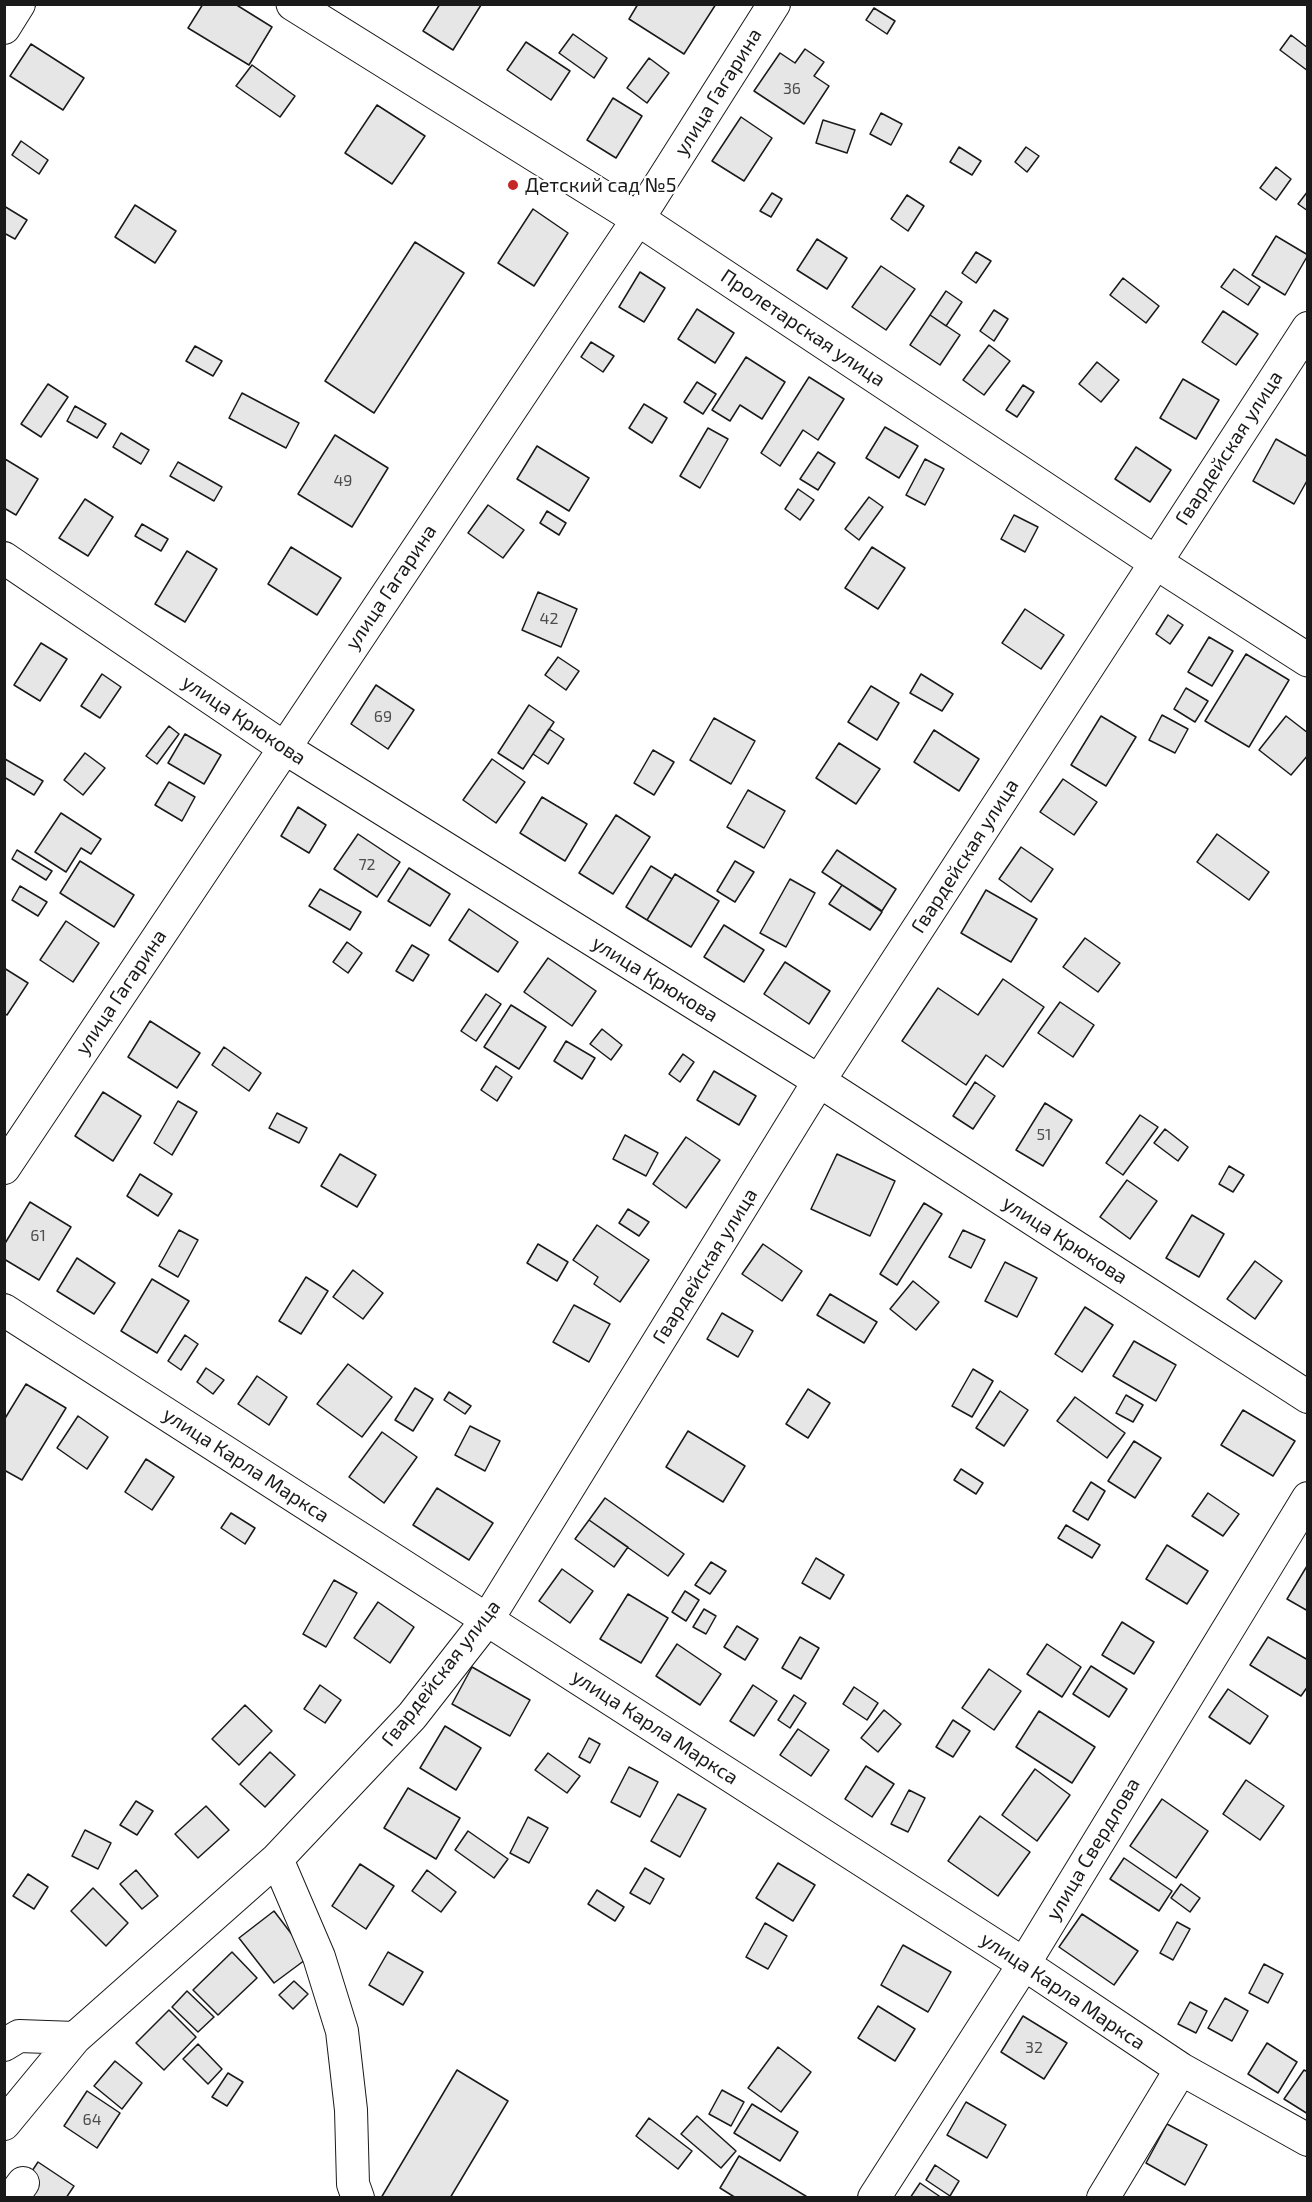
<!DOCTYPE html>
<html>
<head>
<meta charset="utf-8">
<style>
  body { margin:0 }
  #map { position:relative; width:1312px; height:2202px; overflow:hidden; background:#fff; font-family:"Exo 2",sans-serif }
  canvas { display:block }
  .frame { position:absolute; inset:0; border:6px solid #1a1a1a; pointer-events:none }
</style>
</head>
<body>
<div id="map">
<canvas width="1312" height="2202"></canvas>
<div class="frame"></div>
</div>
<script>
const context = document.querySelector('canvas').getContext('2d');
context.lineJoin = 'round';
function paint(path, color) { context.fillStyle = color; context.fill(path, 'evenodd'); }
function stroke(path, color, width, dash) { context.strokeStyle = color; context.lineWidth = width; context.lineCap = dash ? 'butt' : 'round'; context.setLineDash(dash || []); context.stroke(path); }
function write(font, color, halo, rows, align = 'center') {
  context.font = font + ' "Exo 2",sans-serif'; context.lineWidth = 4.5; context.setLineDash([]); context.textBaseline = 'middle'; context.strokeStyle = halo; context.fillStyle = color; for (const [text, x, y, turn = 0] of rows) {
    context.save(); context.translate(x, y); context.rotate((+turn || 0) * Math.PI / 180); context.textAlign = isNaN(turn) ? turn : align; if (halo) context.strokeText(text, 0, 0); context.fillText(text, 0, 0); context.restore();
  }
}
const building = new Path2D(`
  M203,4h32l37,23 -23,38 -61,-37z
  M440,4l41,1 -28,45 -30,-19z
  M638,4h78l-32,50 -55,-35z
  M874,8l21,13 -8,13 -21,-14z
  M573,34l34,24 -13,20 -35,-25z
  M1291,35l17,13v23l-28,-21z
  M526,42l44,29 -19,29 -44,-30z
  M31,44l53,34 -21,32 -53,-34z
  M805,49l19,13 -10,14 15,10 -25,38 -50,-33 26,-38 15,10z
  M649,58l20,15 -22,30 -20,-15z
  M252,65l43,31 -15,21 -44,-31z
  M613,98l29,18 -26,42 -29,-18z
  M377,105l48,31 -33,48 -47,-31z
  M881,113l21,11 -11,21 -21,-11z
  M741,117l31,21 -28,43 -32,-20z
  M823,120l32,10 -8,23 -31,-10z
  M21,141l27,19 -9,14 -27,-19z
  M959,147l22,14 -9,14 -22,-13z
  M1026,147l13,9 -12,16 -12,-10z
  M1276,167l15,12 -15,21 -16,-12z
  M1308,191v20l-10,-7z
  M772,193l10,6 -11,18 -11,-6z
  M907,195l17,11 -16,25 -17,-12z
  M135,205l41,26 -21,32 -40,-26z
  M4,206l23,14 -12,19 -11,-6z
  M533,209l35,24 -34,53 -36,-23z
  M1276,236l32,19 -23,40 -33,-20z
  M817,239l30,19 -20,31 -30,-19z
  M415,242l49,31 -90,140 -49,-32z
  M976,252l15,9 -15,22 -14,-10z
  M881,266l34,23 -29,41 -34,-23z
  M1234,269l26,18 -12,18 -27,-18z
  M640,272l25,16 -21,34 -25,-15z
  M1123,278l36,28 -13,17 -36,-28z
  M946,291l16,11 -16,24 -16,-11z
  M697,309l37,24 -19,30 -37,-24z
  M994,310l14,9 -14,22 -14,-10z
  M1223,311l35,23 -22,31 -34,-23z
  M930,315l30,20 -20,30 -30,-20z
  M591,342l23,14 -11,16 -22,-15z
  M989,345l21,16 -26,34 -21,-15z
  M195,346l27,15 -9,15 -27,-15z
  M746,357l39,25 -23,37 -22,-14 -10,16 -18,-11z
  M1097,362l22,18 -18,22 -22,-18z
  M809,377l35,22 -26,41 -15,-10 -23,36 -19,-13z
  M1183,379l36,21 -23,39 -36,-21z
  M697,382l19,12 -13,20 -19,-12z
  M48,384l20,13 -27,40 -20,-13z
  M1023,385l11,7 -17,25 -11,-7z
  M242,393l57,30 -13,25 -57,-30z
  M644,404l23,14 -15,25 -23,-15z
  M75,406l31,18 -9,14 -30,-17z
  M885,427l33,19 -19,32 -33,-20z
  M708,428l20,11 -28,49 -20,-12z
  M121,433l28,17 -8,14 -28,-17z
  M335,435l53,33 -36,59 -54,-33z
  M1276,439l32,18v22l-14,25 -41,-23z
  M537,446l52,32 -20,33 -52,-32z
  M1136,447l35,23 -21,32 -35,-23z
  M818,452l17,11 -17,27 -18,-11z
  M5,459l33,20 -22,36 -12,-7z
  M925,459l19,10 -19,36 -19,-10z
  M178,462l44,25 -8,14 -44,-25z
  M798,489l16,11 -14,20 -15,-11z
  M869,497l14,10 -24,33 -14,-11z
  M85,499l28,18 -25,39 -29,-18z
  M488,505l36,25 -21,28 -35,-25z
  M547,511l19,12 -7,12 -19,-12z
  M1014,515l24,12 -13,25 -24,-13z
  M142,524l26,15 -7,12 -26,-15z
  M291,547l50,31 -24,37 -49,-31z
  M872,547l33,21 -27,41 -33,-21z
  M187,551l30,18 -32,53 -30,-18z
  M538,592l39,17 -16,38 -39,-17z
  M1025,609l39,26 -23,34 -39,-26z
  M1168,615l15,10 -13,19 -14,-10z
  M1209,637l24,14 -21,35 -24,-14z
  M41,643l26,16 -27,42 -26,-16z
  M1246,654l43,26 -40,67 -44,-26z
  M558,657l21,14 -13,19 -21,-15z
  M102,674l19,13 -21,31 -19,-12z
  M921,674l32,20 -11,17 -32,-18z
  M376,685l38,25 -26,39 -37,-25z
  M871,686l28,17 -22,37 -29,-18z
  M1186,688l22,13 -13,21 -21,-13z
  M529,705l25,17 -31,47 -25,-16z
  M1162,715l26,14 -13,24 -26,-13z
  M1101,716l35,21 -30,49 -35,-21z
  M1286,716l22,17v22l-17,20 -32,-25z
  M714,718l41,23 -24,43 -41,-24z
  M169,726l10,8 -22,30 -11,-8z
  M549,729l15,10 -16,25 -15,-10z
  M934,730l45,29 -20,32 -45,-29z
  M185,734l36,21 -17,29 -36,-21z
  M839,743l41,26 -24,35 -40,-26z
  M653,750l21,12 -20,33 -20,-12z
  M85,753l20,15 -22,27 -19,-15z
  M5,759l38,22 -9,14 -30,-18z
  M492,759l33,23 -29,41 -33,-23z
  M1063,779l34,23 -23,33 -34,-23z
  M169,782l26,15 -13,24 -27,-16z
  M748,790l37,21 -21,37 -37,-21z
  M542,797l45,27 -22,37 -45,-28z
  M298,807l28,18 -17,28 -28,-17z
  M61,813l40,26 -10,15 -10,-6 -15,24 -31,-20z
  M616,815l34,22 -37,57 -34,-21z
  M358,834l42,28 -23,35 -43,-28z
  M1217,834l52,38 -20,28 -52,-38z
  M1021,847l32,22 -22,33 -32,-23z
  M17,850l35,21 -6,9 -34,-21z
  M837,850l59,39 -14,22 -60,-39z
  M80,861l54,34 -20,32 -54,-34z
  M735,861l19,11 -19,30 -18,-11z
  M651,866l21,13 -25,41 -21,-13z
  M409,868l41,26 -20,32 -42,-25z
  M675,874l44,27 -28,46 -44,-27z
  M790,879l25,14 -29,54 -26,-14z
  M842,885l40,27 -12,18 -41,-26z
  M20,886l27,16 -9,14 -26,-16z
  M320,889l41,23 -11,18 -41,-24z
  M986,890l51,29 -26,43 -50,-29z
  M469,909l49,33 -20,30 -49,-32z
  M66,921l33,22 -26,39 -33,-22z
  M724,925l40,25 -20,32 -40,-25z
  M1085,938l35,25 -22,29 -35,-25z
  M347,942l15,11 -14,20 -15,-11z
  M412,945l17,10 -16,26 -17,-10z
  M548,958l48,33 -24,35 -48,-34z
  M785,962l45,29 -21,33 -45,-30z
  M4,968l24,15 -21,32 -3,-2z
  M1003,979l41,28 -41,60 -17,-12 -20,30 -64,-44 36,-53 40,27z
  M486,994l15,10 -25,37 -15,-10z
  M1060,1002l34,23 -21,32 -35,-24z
  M511,1005l35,22 -27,42 -35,-22z
  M150,1021l50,32 -23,35 -49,-31z
  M602,1029l20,16 -11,15 -21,-16z
  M566,1041l29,17 -13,21 -28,-18z
  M224,1047l37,26 -12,18 -37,-26z
  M683,1054l11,8 -14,20 -11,-8z
  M496,1066l16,11 -15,24 -16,-11z
  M714,1071l42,25 -17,29 -42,-25z
  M975,1082l20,14 -22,33 -20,-13z
  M103,1092l38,24 -28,45 -38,-25z
  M178,1101l19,11 -25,43 -18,-12z
  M1045,1103l27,17 -29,46 -27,-16z
  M277,1113l30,15 -8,15 -30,-15z
  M1140,1115l18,12 -35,48 -17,-12z
  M1165,1129l23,18 -10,14 -24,-18z
  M625,1135l33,18 -12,23 -33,-17z
  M686,1137l34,23 -34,48 -33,-24z
  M340,1154l36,21 -19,32 -36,-21z
  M837,1154l58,27 -25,55 -59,-27z
  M1229,1166l15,9 -11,17 -14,-8z
  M140,1174l32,20 -14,22 -31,-20z
  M1127,1180l30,21 -27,38 -30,-22z
  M30,1202l41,25 -32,53 -35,-21v-14z
  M924,1203l18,11 -45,71 -17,-11z
  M628,1209l21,13 -10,14 -20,-13z
  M1192,1215l32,19 -25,43 -33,-19z
  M597,1225l52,35 -29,42 -26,-18 4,-7 -25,-17z
  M179,1230l19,10 -20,37 -19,-11z
  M963,1230l22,10 -14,28 -22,-11z
  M538,1244l30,18 -11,19 -30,-18z
  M763,1244l39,27 -20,30 -40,-27z
  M77,1258l38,25 -21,31 -37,-23z
  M1255,1261l27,20 -27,38 -28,-20z
  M1005,1262l32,16 -20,39 -32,-16z
  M353,1270l30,23 -20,26 -30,-22z
  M306,1277l22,14 -27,43 -22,-13z
  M152,1279l37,22 -32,52 -36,-22z
  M913,1281l26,21 -23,28 -26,-21z
  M830,1294l47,28 -13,21 -47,-28z
  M574,1305l36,19 -21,38 -36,-20z
  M1085,1307l28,18 -31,47 -27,-18z
  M722,1313l31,18 -15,26 -31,-18z
  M185,1335l13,9 -17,26 -13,-9z
  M1134,1341l42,24 -20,36 -43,-25z
  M348,1364l44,33 -30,40 -45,-33z
  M206,1368l18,12 -11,14 -16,-12z
  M973,1369l20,12 -21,36 -20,-11z
  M257,1376l30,21 -18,28 -31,-21z
  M26,1384l40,24 -44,72 -18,-10v-50z
  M415,1388l18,11 -20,32 -18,-11z
  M808,1389l22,14 -22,35 -22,-14z
  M1000,1391l28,19 -24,36 -28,-18z
  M449,1392l22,14 -6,8 -21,-14z
  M1126,1395l17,10 -10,17 -17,-9z
  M1075,1397l50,36 -18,25 -50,-37z
  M1243,1410l52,31 -22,35 -52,-31z
  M78,1416l30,21 -21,32 -30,-21z
  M470,1426l30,15 -15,30 -30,-16z
  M688,1431l57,35 -22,36 -57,-35z
  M382,1432l35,25 -33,46 -35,-26z
  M1134,1441l27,17 -26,40 -27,-17z
  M146,1459l28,18 -22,33 -27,-18z
  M961,1469l22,14 -7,11 -22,-14z
  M1091,1482l14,9 -17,29 -15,-9z
  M437,1488l56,35 -24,37 -56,-35z
  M1208,1493l31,21 -16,22 -31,-20z
  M605,1498l79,56 -16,22 -79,-56z
  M231,1513l24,15 -10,16 -24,-16z
  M589,1520l39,27 -14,20 -39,-28z
  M1066,1525l34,20 -8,13 -34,-20z
  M1167,1545l41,26 -21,33 -41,-25z
  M816,1558l28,17 -14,24 -28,-16z
  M711,1562l15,9 -16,23 -15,-9z
  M1307,1566h1v45l-21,-12z
  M562,1569l31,22 -23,32 -31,-22z
  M334,1580l23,13 -31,54 -23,-13z
  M685,1591l14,9 -13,21 -14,-9z
  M628,1594l40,24 -27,45 -41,-24z
  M378,1602l36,25 -24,36 -36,-25z
  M704,1609l12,7 -10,18 -13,-7z
  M1122,1622l32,20 -20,32 -32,-19z
  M737,1626l21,13 -13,21 -21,-13z
  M800,1637l19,11 -18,31 -19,-11z
  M1268,1637l40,23v26l-7,10 -51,-31z
  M677,1644l44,30 -21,31 -44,-29z
  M1047,1644l34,23 -19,30 -35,-23z
  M1091,1666l36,23 -18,28 -36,-23z
  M472,1667l58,33 -20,36 -58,-32z
  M989,1669l32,22 -27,39 -32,-22z
  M320,1685l21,15 -16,23 -21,-14z
  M753,1685l24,16 -23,35 -24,-15z
  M854,1687l24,16 -11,17 -24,-16z
  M1228,1689l40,27 -18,28 -41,-27z
  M794,1695l12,8 -16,25 -12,-8z
  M245,1705l27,26 -33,34 -27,-26z
  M884,1710l17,14 -23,28 -17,-14z
  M1039,1711l56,36 -23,36 -56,-36z
  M953,1720l17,11 -17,26 -17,-10z
  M445,1726l36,22 -25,42 -36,-22z
  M798,1729l31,21 -18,26 -31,-21z
  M589,1738l11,6 -10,19 -11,-6z
  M270,1752l25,23 -30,32 -25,-23z
  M548,1753l32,23 -13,17 -32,-23z
  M866,1766l28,18 -22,33 -27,-18z
  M629,1767l29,15 -18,35 -29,-15z
  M1035,1769l35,26 -33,46 -35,-26z
  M1246,1780l38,26 -24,34 -37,-26z
  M408,1788l52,30 -24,41 -52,-31z
  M909,1790l16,8 -17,34 -17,-8z
  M678,1794l28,15 -26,48 -29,-16z
  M1162,1799l46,32 -32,47 -46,-32z
  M136,1801l17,10 -16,24 -17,-10z
  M206,1806l23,24 -31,28 -23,-24z
  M980,1816l50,36 -32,44 -50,-35z
  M528,1817l20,11 -19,35 -19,-10z
  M85,1830l26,13 -13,26 -26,-13z
  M468,1831l40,28 -14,19 -39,-28z
  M1124,1858l48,33 -13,20 -49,-32z
  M778,1863l37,22 -22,36 -37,-23z
  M360,1864l34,22 -28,43 -34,-23z
  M645,1868l19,11 -14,25 -20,-11z
  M136,1870l22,26 -16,13 -22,-25z
  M427,1870l29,22 -15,20 -29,-21z
  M28,1874l20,13 -14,22 -21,-13z
  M1181,1884l19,14 -10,14 -19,-14z
  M93,1888l35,35 -22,23 -35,-35z
  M597,1890l27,17 -9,14 -27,-17z
  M274,1911l35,46 -35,26 -35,-45z
  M1082,1914l56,37 -24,34 -55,-38z
  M1177,1922l13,7 -17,31 -13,-7z
  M765,1923l22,13 -19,33 -22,-12z
  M903,1945l48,27 -23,40 -47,-27z
  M232,1952l25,26 -39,37 -25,-25z
  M388,1952l35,20 -20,33 -34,-20z
  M1264,1964l19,10 -15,29 -19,-10z
  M294,1981l14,13 -15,15 -14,-14z
  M187,1991l27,26 -16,15 -26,-25z
  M1225,1998l23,13 -16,30 -24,-13z
  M1190,2002l17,9 -11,22 -18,-9z
  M878,2006l37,23 -20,32 -37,-23z
  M169,2010l27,27 -32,33 -28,-27z
  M1023,2016l44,27 -23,36 -43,-27z
  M1267,2043l30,19 -19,31 -30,-19z
  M198,2044l24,25 -14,15 -25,-25z
  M778,2047l33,25 -30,40 -33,-24z
  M115,2061l27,22 -20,26 -28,-23z
  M457,2070l51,31 -58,97h-69z
  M1304,2070l4,2v42l-24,-15z
  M228,2073l15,9 -16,24 -15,-9z
  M722,2090l22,12 -13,24 -22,-12z
  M87,2091l33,22 -23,35 -33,-22z
  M966,2102l40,23 -19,33 -40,-23z
  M752,2104l46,28 -18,29 -46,-28z
  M697,2116l39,35 -15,17 -40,-34z
  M649,2118l43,33 -14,18 -42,-33z
  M1167,2124l40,21 -22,40 -39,-22z
  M739,2156l70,42h-73l-16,-10z
  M38,2162l36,24 -8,12h-52z
  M935,2165l24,16 -9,15 -24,-16z
  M920,2183l22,15h-32z`);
paint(building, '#e6e6e6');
stroke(building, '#1a1a1a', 1.5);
const minor = new Path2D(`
  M4,28l15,-24
  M4,558l279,189 536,334 489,316
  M4,1168l634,-949 136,-215
  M4,1310l1020,654 157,105 127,71
  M277,1859l42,98 23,74 9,79 2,74 5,14
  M4,2045l15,-9 56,2
  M4,2124l71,-86 202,-179 135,-143 75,-96 332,-539 489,-753
  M12,2198l11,-15
  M874,2198l150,-234 284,-466
  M1103,2198l78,-129`);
const major = new Path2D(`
  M293,4l345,215 517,343 153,98`);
stroke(minor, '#1a1a1a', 34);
stroke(major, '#1a1a1a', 35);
stroke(minor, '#fff', 32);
stroke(major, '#fff', 33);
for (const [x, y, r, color] of [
  [513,185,6,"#c62828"]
]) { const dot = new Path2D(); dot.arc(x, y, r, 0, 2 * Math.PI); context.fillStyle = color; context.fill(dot); stroke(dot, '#fff', 2); }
write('16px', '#4d4d4d', null, [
  ["36",792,89],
  ["49",343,481],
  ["42",549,619],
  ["69",383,717],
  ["72",367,865],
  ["51",1044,1135],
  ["61",38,1236],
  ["32",1034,2048],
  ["64",92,2120]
]);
write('20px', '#1a1a1a', '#fff', [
  ["улица Гагарина",718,92,-58],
  ["Пролетарская улица",803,328,34],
  ["Гвардейская улица",1229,448,-57],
  ["улица Гагарина",391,587,-56],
  ["улица Крюкова",244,720,34],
  ["Гвардейская улица",965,856,-57],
  ["улица Крюкова",655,979,32],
  ["улица Гагарина",121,992,-56],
  ["улица Крюкова",1065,1240,33],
  ["Гвардейская улица",705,1266,-58],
  ["улица Карла Маркса",246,1465,33],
  ["Гвардейская улица",441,1673,-52],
  ["улица Карла Маркса",655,1727,33],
  ["улица Свердлова",1093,1849,-59],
  ["улица Карла Маркса",1063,1991,34]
]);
write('20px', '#1a1a1a', '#fff', [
  ["Детский сад №5",525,185]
], 'left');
</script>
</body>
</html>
